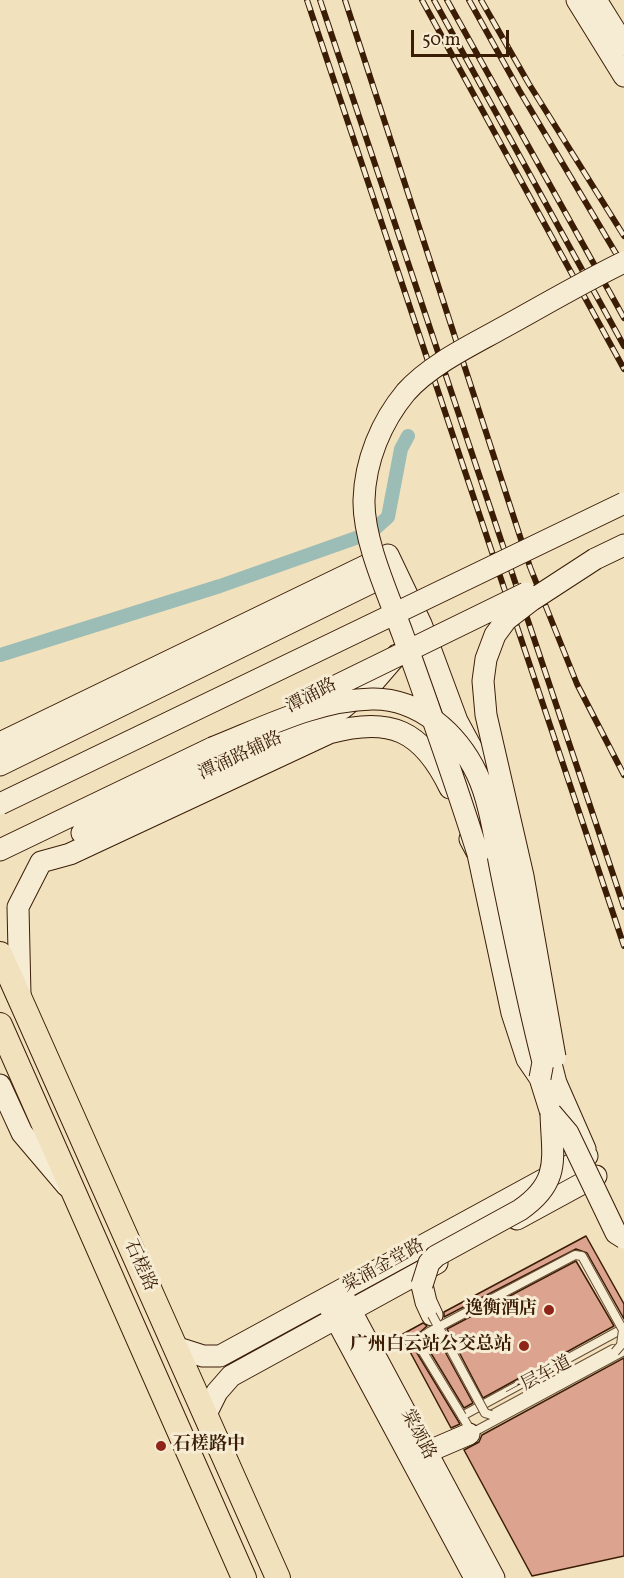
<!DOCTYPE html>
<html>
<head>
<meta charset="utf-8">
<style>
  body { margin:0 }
  #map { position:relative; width:624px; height:1578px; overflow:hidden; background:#f1e1bd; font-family:Vollkorn,serif }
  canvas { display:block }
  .scale { position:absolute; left:411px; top:30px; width:98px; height:27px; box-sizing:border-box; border:3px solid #3b1d06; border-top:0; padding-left:8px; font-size:18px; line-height:21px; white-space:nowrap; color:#3b1d06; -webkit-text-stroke:4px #f6ecd4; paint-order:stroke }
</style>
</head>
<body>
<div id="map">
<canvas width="624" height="1578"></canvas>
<div class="scale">50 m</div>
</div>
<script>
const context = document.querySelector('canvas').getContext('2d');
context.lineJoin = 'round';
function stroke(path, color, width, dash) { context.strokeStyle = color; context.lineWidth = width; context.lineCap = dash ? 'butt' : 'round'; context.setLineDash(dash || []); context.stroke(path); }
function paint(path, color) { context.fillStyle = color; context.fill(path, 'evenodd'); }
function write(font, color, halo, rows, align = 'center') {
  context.font = font + ' Vollkorn,"Noto Serif SC",serif'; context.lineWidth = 6; context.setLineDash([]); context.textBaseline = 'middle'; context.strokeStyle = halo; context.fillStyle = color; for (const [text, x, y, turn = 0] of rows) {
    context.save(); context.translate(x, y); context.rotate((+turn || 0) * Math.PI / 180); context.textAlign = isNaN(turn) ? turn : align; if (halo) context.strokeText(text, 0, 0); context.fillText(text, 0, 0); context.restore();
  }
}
stroke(new Path2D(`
  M0,655l220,-69 150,-53 18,-16 13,-68 7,-13`), '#9cbcb6', 14);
const building = new Path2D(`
  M586,1236l38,68v15l-37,-66 -11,-4 -132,68v-5z
  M576,1261l38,65 -131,72 -36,-69z
  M423,1323l4,3 -11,10 1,17 43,71 -9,4 -50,-93z
  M436,1335l37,68 -9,5 -35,-58 -1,-9z
  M624,1358v198l-92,20 -68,-126 15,-8 3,-7z`);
paint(building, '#dca38f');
stroke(building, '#3b1d06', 1.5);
const lane = new Path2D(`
  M491,1415l122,-66
  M471,1431l-9,-15 162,-88
  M470,1434l154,-83`);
const secondary = new Path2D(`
  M577,0l47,76
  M596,0l28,45
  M595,559l29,-14
  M0,743l388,-188 33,69 36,97 28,52
  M455,757l12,18 21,80
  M0,765l395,-194
  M82,833l261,-125 29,-24 25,-29
  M470,839l8,15 34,159 15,46 13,19 11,35
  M0,850l212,-102
  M20,995l-2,-88 23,-45 29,-8 259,-121c61,-17 93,-3 121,55
  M546,1044l10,39 29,66
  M0,1085l22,48 45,53
  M517,1219l79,-43
  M422,1285l4,17 6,13
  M344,1298l150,280
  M330,1308l145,270
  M175,1347l28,9h17l367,-200
  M206,1414l11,-22 14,-16 206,-113
  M427,1452l42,-18`);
const primary = new Path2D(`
  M0,954l278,624
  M0,1025l244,553`);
stroke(lane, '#684e34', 10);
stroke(secondary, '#3b1d06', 23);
stroke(primary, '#3b1d06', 26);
stroke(lane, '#f6ecd4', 8);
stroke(secondary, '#f6ecd4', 21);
stroke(primary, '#f1e1bd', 24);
const rail = new Path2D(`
  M307,0l317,946
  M320,0l304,907
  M345,0l185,567 47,117 47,91
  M422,0l202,369
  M434,0l190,346
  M447,0l177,318
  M469,0l50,90 105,177
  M481,0l48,84 95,152`);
stroke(rail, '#3b1d06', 6);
stroke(rail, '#f6ecd4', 4, [11]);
const laneBridge = new Path2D(`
  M432,1315l53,98 6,2
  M462,1416l-39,-64 -1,-14 7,-6 146,-77 7,1 41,74 -2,15 -6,7`);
const secondaryBridge = new Path2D(`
  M301,703l225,-110
  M212,748c51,-20 104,-48 160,-49 47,-1 86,35 105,75 13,27 18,67 24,97 13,64 26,128 42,191l-3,16
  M0,804l624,-301
  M478,854c-23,-74 -49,-146 -75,-219 -14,-39 -40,-94 -39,-135 1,-39 17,-78 42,-108 25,-28 66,-47 98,-65 40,-22 79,-45 120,-65
  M555,1057l-32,-181 -37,-161 -3,-34 3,-22 9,-24 11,-15 26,-20 63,-41
  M551,1113l17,20 48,100 8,5
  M422,1285l7,-22 7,-7 84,-46c42,-29 32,-53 31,-97`);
stroke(laneBridge, '#684e34', 10, []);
stroke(secondaryBridge, '#3b1d06', 23, []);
stroke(laneBridge, '#f6ecd4', 8);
stroke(secondaryBridge, '#f6ecd4', 21);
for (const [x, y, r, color] of [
  [549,1310,6,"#8f2418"],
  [524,1346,6,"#8f2418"],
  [161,1446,6,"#8f2418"]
]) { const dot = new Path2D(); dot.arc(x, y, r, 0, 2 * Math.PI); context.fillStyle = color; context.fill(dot); stroke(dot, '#f6ecd4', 2); }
write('18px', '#3b1d06', '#f6ecd4', [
  ["潭涌路",312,697,-27],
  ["潭涌路辅路",241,757,-25],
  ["石槎路",139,1266,66],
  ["棠涌金堂路",384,1267,-29],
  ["一层车道",539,1379,-28],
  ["棠颂路",417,1435,62]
]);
write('bold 18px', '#3b1d06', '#f6ecd4', [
  ["逸衡酒店",537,1310],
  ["广州白云站公交总站",512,1346],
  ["石槎路中",173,1446,"left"]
], 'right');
</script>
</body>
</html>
